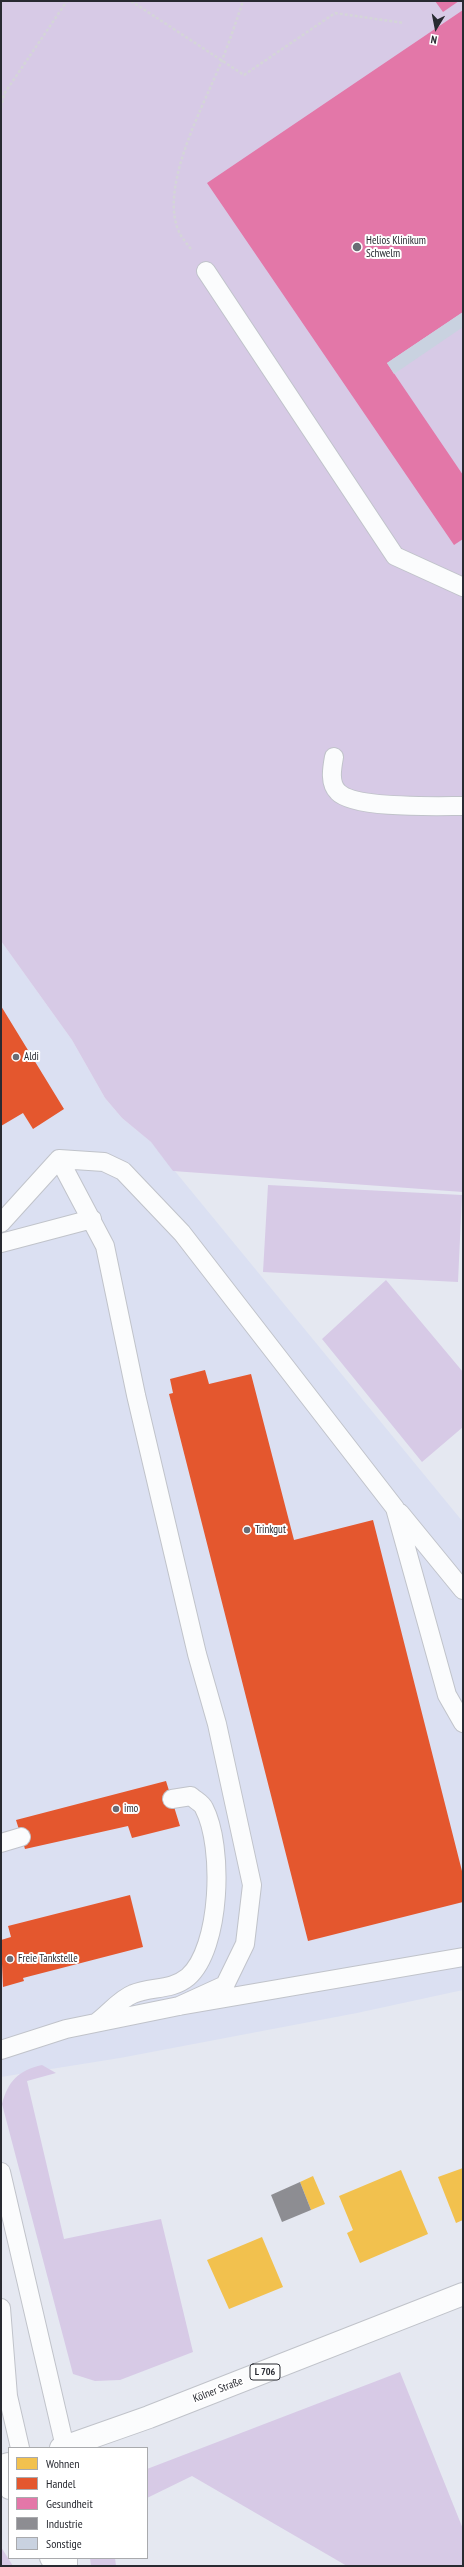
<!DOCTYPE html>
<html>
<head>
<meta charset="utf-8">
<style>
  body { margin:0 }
  #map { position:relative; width:464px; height:2567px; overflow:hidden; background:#e5e8f1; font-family:"PT Sans Narrow",sans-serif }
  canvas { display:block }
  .frame { position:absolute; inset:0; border:2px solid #282a31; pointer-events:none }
  .legend { position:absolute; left:8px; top:2447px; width:140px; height:112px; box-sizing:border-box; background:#fff; border:1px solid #a9aaad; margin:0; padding:5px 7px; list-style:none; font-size:12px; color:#282a31 }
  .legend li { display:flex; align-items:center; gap:8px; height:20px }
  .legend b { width:20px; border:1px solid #a9aaad }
  .north { position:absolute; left:416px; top:8px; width:40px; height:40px; -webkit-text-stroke:3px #fff; paint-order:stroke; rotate:190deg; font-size:11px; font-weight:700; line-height:16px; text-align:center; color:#282a31 }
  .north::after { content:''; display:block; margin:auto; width:14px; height:18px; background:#282a31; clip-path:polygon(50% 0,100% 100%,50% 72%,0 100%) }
</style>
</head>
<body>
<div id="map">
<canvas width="464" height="2567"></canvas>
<div class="frame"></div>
<ul class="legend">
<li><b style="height:11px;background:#f2c14e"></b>Wohnen</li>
<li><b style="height:11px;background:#e4572e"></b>Handel</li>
<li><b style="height:11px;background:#e377a8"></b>Gesundheit</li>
<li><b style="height:11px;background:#8d8d92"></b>Industrie</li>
<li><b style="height:11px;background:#c9d2e0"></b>Sonstige</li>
</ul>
<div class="north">N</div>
</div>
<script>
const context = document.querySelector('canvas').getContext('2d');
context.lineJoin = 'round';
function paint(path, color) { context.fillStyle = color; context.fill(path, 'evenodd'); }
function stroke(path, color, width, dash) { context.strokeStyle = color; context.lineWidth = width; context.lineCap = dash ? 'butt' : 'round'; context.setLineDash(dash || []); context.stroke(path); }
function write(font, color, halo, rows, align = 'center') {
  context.font = font + ' "PT Sans Narrow",sans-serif'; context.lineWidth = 4; context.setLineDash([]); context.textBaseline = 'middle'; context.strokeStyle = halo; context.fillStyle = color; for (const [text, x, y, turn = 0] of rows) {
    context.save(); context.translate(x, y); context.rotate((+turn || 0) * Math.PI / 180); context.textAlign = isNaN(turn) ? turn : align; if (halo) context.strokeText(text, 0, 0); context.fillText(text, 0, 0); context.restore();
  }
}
paint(new Path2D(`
  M1,941l71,99 33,58 17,20 29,24 312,380v468l-106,23 -237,45 -119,19z`), '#dbe0f2');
paint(new Path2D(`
  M1,1h462v1191l-290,-21 -22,-29 -29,-24 -17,-20 -33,-58 -71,-99z
  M268,1185l194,10 -4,87 -195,-10z
  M386,1280l77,92v55l-41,35 -100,-123z
  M42,2065l14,8 -29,8 37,158 97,-20 32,133 -73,28 -25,1 -22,-7 -71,-270c6,-23 17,-34 40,-39z
  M400,2372l63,157v37h-116l-155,-90 -45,22v-29z
  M1,2547l12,19h-12z
  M90,2558h25l1,8h-25z`), '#d7cae6');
paint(new Path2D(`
  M463,2168v52l-7,3 -18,-46z
  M401,2170l27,64 -68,29 -13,-30 6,-3 -14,-34z
  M313,2176l12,28 -14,6 -11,-28z
  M262,2237l21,50 -54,22 -22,-49z`), '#f2c14e');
paint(new Path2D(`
  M1,1006l63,103 -31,20 -10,-16 -22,13z
  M205,1370l4,14 42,-10 43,166 79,-20 90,355v27l-155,39 -139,-547 4,-1 -3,-14z
  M166,1781l14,45 -48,12 -4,-12 -103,23 -9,-29z
  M130,1895l13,52 -120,31 1,3 -21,6 -2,-47 10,-3 -3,-11z`), '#e4572e');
paint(new Path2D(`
  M435,1h24l-16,11z
  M463,10v302l-76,51 76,112v64l-9,6 -247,-362z`), '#e377a8');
paint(new Path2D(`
  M300,2182l11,28 -29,12 -11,-27z`), '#8d8d92');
paint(new Path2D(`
  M463,312v15l-69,47 -7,-11z`), '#c9d2e0');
const lane = new Path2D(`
  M206,271l189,285 68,31
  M334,757c-2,11 -5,26 4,35 16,17 100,14 125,14
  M59,1159l46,87 31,149 61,259 20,70 35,161 -7,59 -20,41 -46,21
  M1,1223l58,-64 45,3 19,9 59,62 213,275 52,187 16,28
  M1,1243l91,-24
  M400,1513l63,77
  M1,1843l20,-6
  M97,2022c11,-8 23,-23 36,-28 18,-8 38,-3 55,-17 33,-29 36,-131 16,-169 -2,-5 -9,-8 -13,-12l-19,3
  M1,2050l65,-21 113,-23 284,-49
  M1,2172l64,275
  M1,2308l7,88 12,52
  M1,2475l8,15
  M49,2558l5,8
  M68,2558v8`);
const primary = new Path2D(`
  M61,2448l88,-31 314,-123
  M1,2466l8,-2`);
stroke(lane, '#c0c3ca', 20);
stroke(primary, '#c0c3ca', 24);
stroke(new Path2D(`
  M131,1l113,74 91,-62 69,10
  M1,108l3,-14 63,-93
  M191,249c-4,-5 -8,-10 -11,-15 -22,-43 20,-121 37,-162 10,-23 18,-47 26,-71`), '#d4d5d8', 2.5, [3, 2]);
stroke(lane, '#fbfcfd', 18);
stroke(primary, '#fbfcfd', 22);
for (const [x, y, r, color] of [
  [357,247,5,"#6a6c74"],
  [16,1057,4,"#6a6c74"],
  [247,1530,4,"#6a6c74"],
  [116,1809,4,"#6a6c74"],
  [10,1959,4,"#6a6c74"]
]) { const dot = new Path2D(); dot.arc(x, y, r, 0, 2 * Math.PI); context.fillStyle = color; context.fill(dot); stroke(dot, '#fff', 1.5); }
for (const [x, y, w] of [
  [265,2372,30]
]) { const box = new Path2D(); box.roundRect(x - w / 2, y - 8, w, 16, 3); context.fillStyle = '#fff'; context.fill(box); stroke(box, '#282a31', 1); }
write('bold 10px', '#282a31', null, [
  ["L 706",265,2372]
]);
write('11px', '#282a31', '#fff', [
  ["Helios Klinikum",366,241],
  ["Schwelm",366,254],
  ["Aldi",24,1057],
  ["Trinkgut",255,1530],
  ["imo",124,1809],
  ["Freie Tankstelle",18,1959]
], 'left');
write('11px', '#282a31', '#fff', [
  ["Kölner Straße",218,2390,-21]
]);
</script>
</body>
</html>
